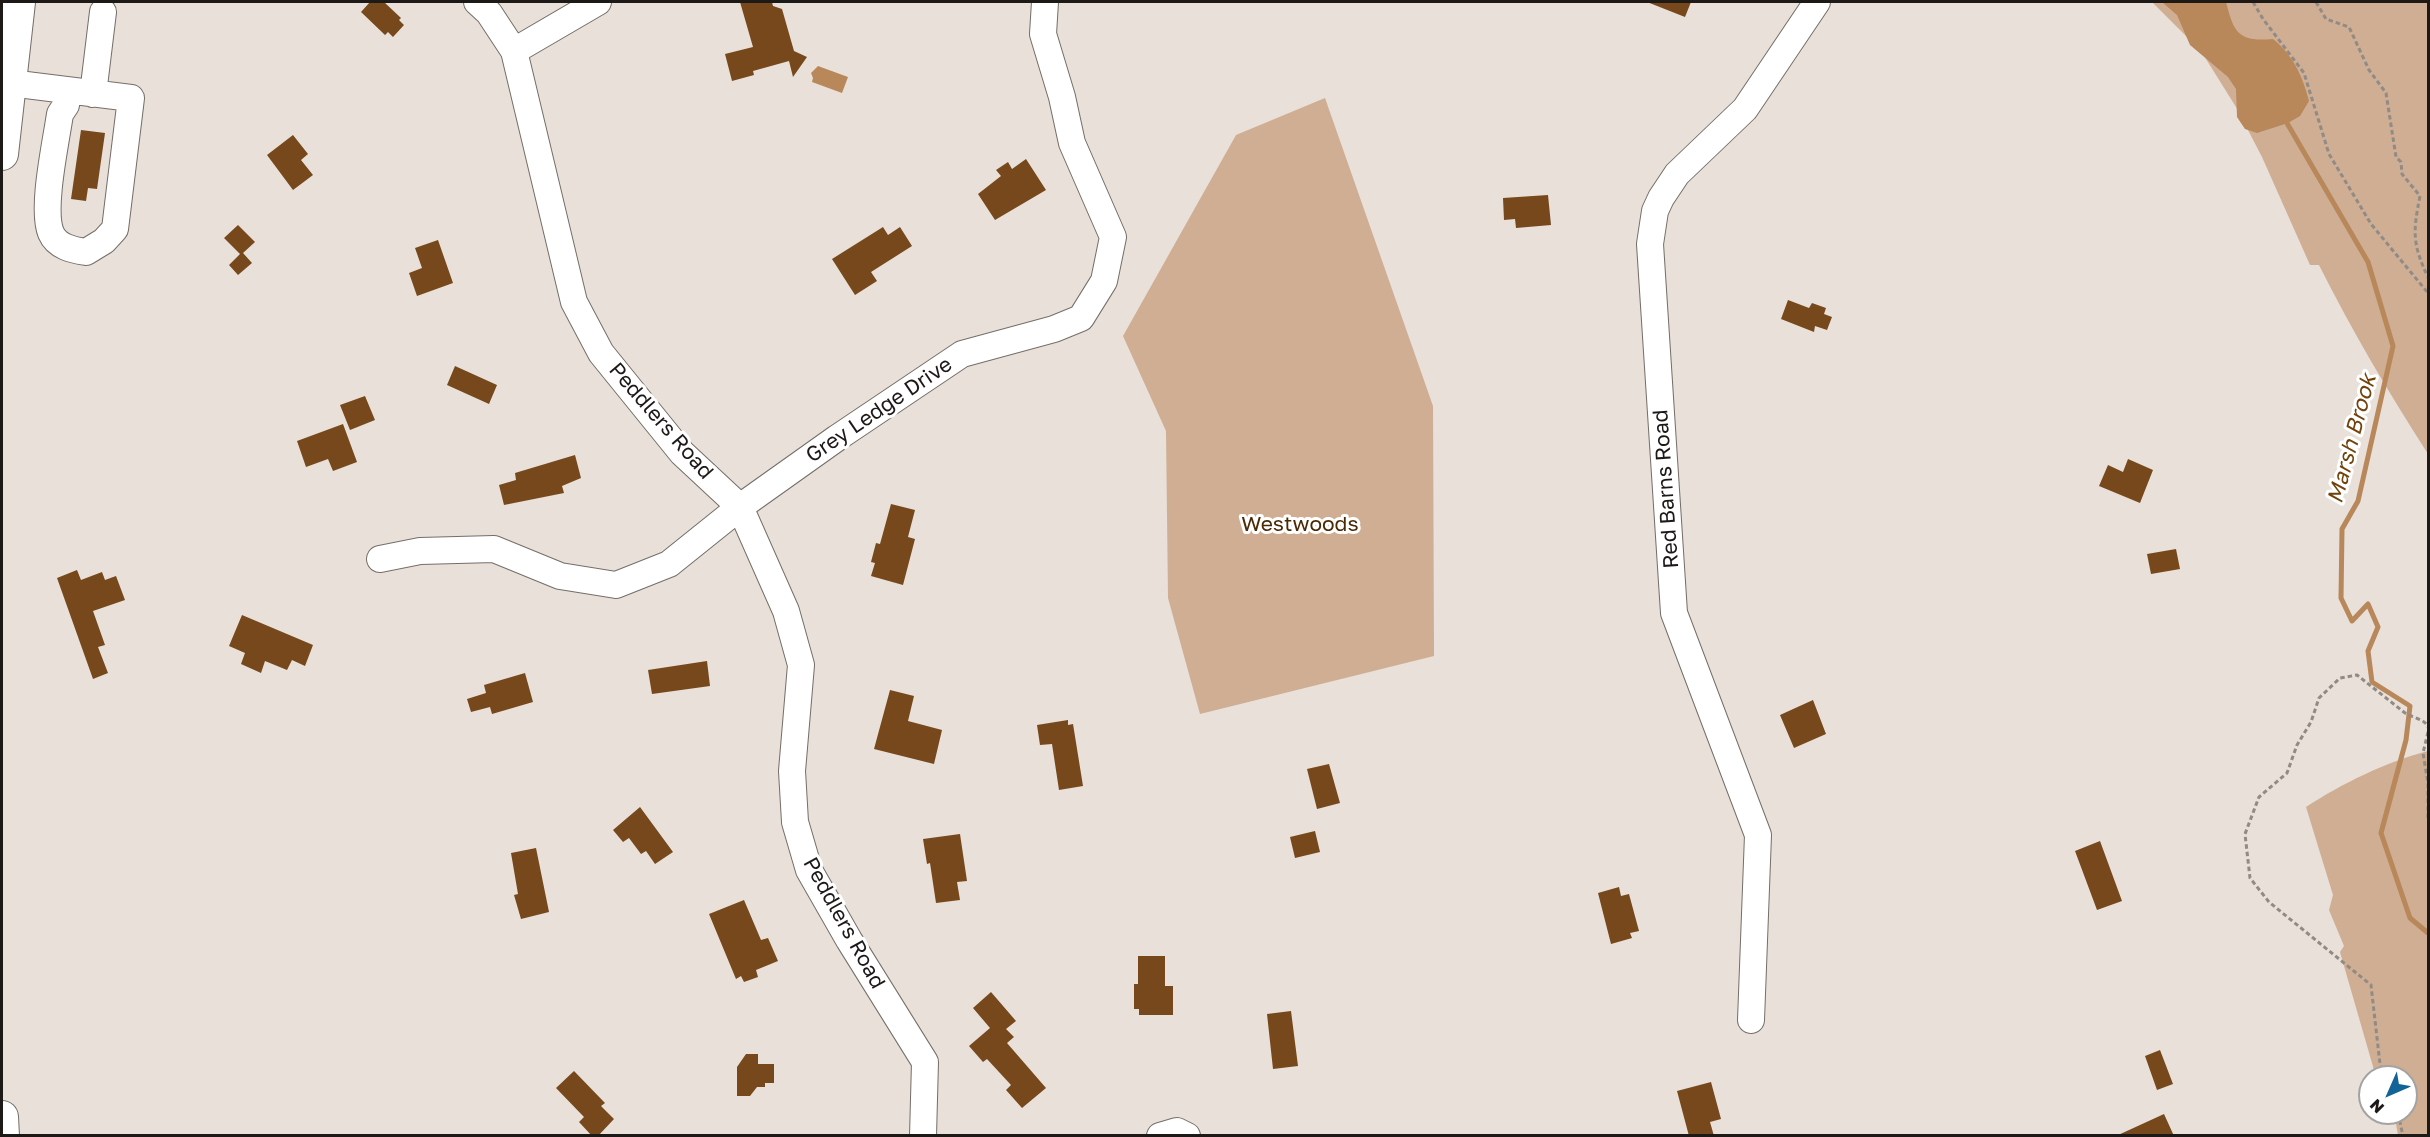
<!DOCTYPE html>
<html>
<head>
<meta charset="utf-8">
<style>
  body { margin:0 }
  #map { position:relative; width:2430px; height:1137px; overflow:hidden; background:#e8e0d9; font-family:"Golos Text",sans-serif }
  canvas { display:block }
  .frame { position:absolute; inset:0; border:3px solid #1c1917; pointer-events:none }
  .north { position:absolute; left:2358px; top:1065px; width:60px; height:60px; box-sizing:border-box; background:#fff; border:2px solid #a4a3a2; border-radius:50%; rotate:225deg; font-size:16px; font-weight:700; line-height:24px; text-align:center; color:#1c1917 }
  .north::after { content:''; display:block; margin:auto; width:21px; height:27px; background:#126496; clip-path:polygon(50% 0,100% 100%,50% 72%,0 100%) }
</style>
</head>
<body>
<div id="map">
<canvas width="2430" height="1137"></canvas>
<div class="frame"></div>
<div class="north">N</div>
</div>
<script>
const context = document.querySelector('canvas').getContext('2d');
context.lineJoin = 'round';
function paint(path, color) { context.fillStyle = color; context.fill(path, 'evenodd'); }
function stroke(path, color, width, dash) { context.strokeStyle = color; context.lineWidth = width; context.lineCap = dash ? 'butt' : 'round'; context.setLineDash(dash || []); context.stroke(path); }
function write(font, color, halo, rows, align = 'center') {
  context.font = font + ' "Golos Text",sans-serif'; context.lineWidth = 6; context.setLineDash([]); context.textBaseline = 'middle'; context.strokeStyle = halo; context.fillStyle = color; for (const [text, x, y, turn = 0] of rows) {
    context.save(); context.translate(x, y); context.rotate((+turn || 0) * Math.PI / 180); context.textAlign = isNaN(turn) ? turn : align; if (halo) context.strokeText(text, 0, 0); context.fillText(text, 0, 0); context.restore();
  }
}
paint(new Path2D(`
  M2152,2h276v452c-39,-61 -76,-123 -109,-189h-9l-48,-108 -26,-50 -35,-56z
  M1325,98l108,308 1,250 -234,58 -32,-116 -2,-167 -43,-95 113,-201z
  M2428,751v384h-30l-4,-22h12v-36h-30l-36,-125 4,-6 -15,-36 4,-15 -27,-88c37,-24 80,-45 122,-56z`), '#cfae93');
paint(new Path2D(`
  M2162,2h64c8,31 12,40 47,37 20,16 30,38 36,62l-9,15 -12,7 -31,10 -12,-4 -8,-12 -1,-28 -8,-12 -38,-32 -13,-30z
  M818,66l30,11 -6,16 -30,-11 1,-4 -2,-5z`), '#b8875a');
stroke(new Path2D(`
  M2284,118l84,144 25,84 -35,155 -16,28 -1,69 11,23 16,-17 10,23 -10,24 4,31 38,24 -4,34 -25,93 29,85 18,15`), '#b8875a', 5);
paint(new Path2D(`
  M370,2h14l17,16 -2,2 5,5 -11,12 -5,-5 -3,3 -24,-23z
  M740,2h32l1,4 9,3 12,42 13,6 -14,20 -4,-16 -36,10 1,4 -22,6 -7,-27 28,-7z
  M1647,2h44l-6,15z
  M81,130l24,3 -8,56 -9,-1 -2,13 -15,-2z
  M293,135l15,19 -7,6 12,15 -20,15 -26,-35z
  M1026,159l20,31 -51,30 -17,-26 23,-18 -5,-6 12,-8 4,7z
  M1548,195l3,30 -35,3 -1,-9 -11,1 -1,-22z
  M238,225l17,17 -12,11 9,10 -14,12 -9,-10 11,-11 -16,-16z
  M883,227l5,8 12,-8 12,19 -41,26 6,9 -22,14 -23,-36z
  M438,240l15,43 -36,13 -8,-23 13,-5 -7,-20z
  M1788,300l21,8 3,-5 14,5 -2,6 8,3 -5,13 -12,-4 -1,6 -33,-13z
  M455,366l42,19 -8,19 -42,-19z
  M365,396l10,24 -25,10 -10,-25z
  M343,424l14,38 -24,9 -5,-12 -22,8 -9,-26z
  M575,455l6,23 -19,8 2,7 -60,12 -5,-20 17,-5 -1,-7z
  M2128,459l25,11 -13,33 -41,-17 9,-21 15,7z
  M891,504l24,6 -7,27 7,2 -12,46 -32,-9 4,-13 -4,-1 5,-19 4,1z
  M2176,549l4,20 -29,5 -4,-20z
  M77,570l4,10 21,-8 3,8 11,-4 9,24 -32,11 12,34 -7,2 10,26 -15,6 -36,-101z
  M242,615l71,30 -8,21 -13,-6 -5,10 -22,-9 -4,12 -20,-9 4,-11 -16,-7z
  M707,661l3,25 -58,8 -4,-24z
  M525,673l8,29 -41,12 -2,-7 -19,5 -4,-13 19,-6 -2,-8z
  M890,690l24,6 -6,25 34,9 -8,34 -60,-15z
  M1813,700l13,34 -32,14 -14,-33z
  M1068,720v5l5,-1 10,62 -24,4 -7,-46 -12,1 -3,-20z
  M1329,764l11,39 -23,6 -10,-40z
  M640,807l33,45 -18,12 -9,-13 -5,3 -12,-16 -6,4 -10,-12z
  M1315,831l5,21 -25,6 -5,-21z
  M960,834l7,47 -10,1 3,18 -24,3 -6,-40 -3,1 -4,-25z
  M2100,841l22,60 -25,9 -22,-59z
  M536,848l13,64 -28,7 -7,-24 4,-1 -7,-41z
  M1619,887l2,9 8,-2 10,37 -9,2 2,5 -21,6 -13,-51z
  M744,900l17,40 7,-2 10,23 -22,9 2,7 -14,5 -3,-6 -5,3 -27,-65z
  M1138,956h27v30h8v29h-34v-6h-5v-25h4z
  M991,992l25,29 -10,8 8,8 -7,6 39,45 -24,20 -16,-18 5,-5 -24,-26 -4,3 -14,-16 21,-18 -17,-20z
  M1291,1011l7,55 -25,3 -6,-55z
  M2160,1050l13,34 -16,6 -12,-34z
  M746,1054h12v10h16v19h-9v4h-8l-7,9h-13v-29z
  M574,1071l31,32 -4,3 13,13 -16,17h-6l-13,-14 5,-5 -28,-29z
  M1711,1082l10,37 -11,3 4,14h-25l-12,-45z
  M2164,1114l10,22h-58z`), '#76481b');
const minor = new Path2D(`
  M477,2l12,11 25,38 60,251 27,51 81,100 58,54 46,104 15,54 -9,106 3,51 14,48 40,70 76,122 -2,74
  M514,51l84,-49
  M10,83l121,15 -16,131 -11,12 -18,11c-13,-2 -29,-5 -35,-19 -10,-24 5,-91 9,-119l6,-9 2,-14
  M93,94l10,-82
  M380,559l40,-8 74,-2 66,27 56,9 53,-21 71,-57 97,-69 125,-84 92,-25 27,-11 23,-37 9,-44 -41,-94 -10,-46 -19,-63 2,-32
  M1751,1020l7,-185 -84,-222 -24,-369 5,-33 6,-13 16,-24 68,-65 72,-107
  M1160,1136l17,-5 10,5`);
const major = new Path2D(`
  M2,154l17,-152
  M2,1117l1,19`);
stroke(minor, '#756e68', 28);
stroke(major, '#756e68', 34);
stroke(new Path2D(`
  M2253,2l10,17 41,54 25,81 42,70 57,69
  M2316,2l10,17 23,8 20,43 17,23 10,64 5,5 1,12 18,22c-7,35 -8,48 8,81
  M2428,732l-5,21 5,30v35
  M2385,1077l-5,-13 -9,-79 -102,-83 -19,-24 -5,-44 14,-37 28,-24 10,-28 14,-23 8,-24 21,-20 17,-3 48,38c8,5 20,6 23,14
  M2398,1113l5,23`), '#918b86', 3, [4.5, 3]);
stroke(minor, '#fff', 26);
stroke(major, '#fff', 32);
write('21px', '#1c1917', '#fff', [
  ["Grey Ledge Drive",879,410,-34],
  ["Peddlers Road",661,421,49],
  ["Red Barns Road",1666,489,-94],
  ["Peddlers Road",844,923,61]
]);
write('21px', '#4b2904', '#fff', [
  ["Westwoods",1300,524]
]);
write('italic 22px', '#73420b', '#fff', [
  ["Marsh Brook",2352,439,-75]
]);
</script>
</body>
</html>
